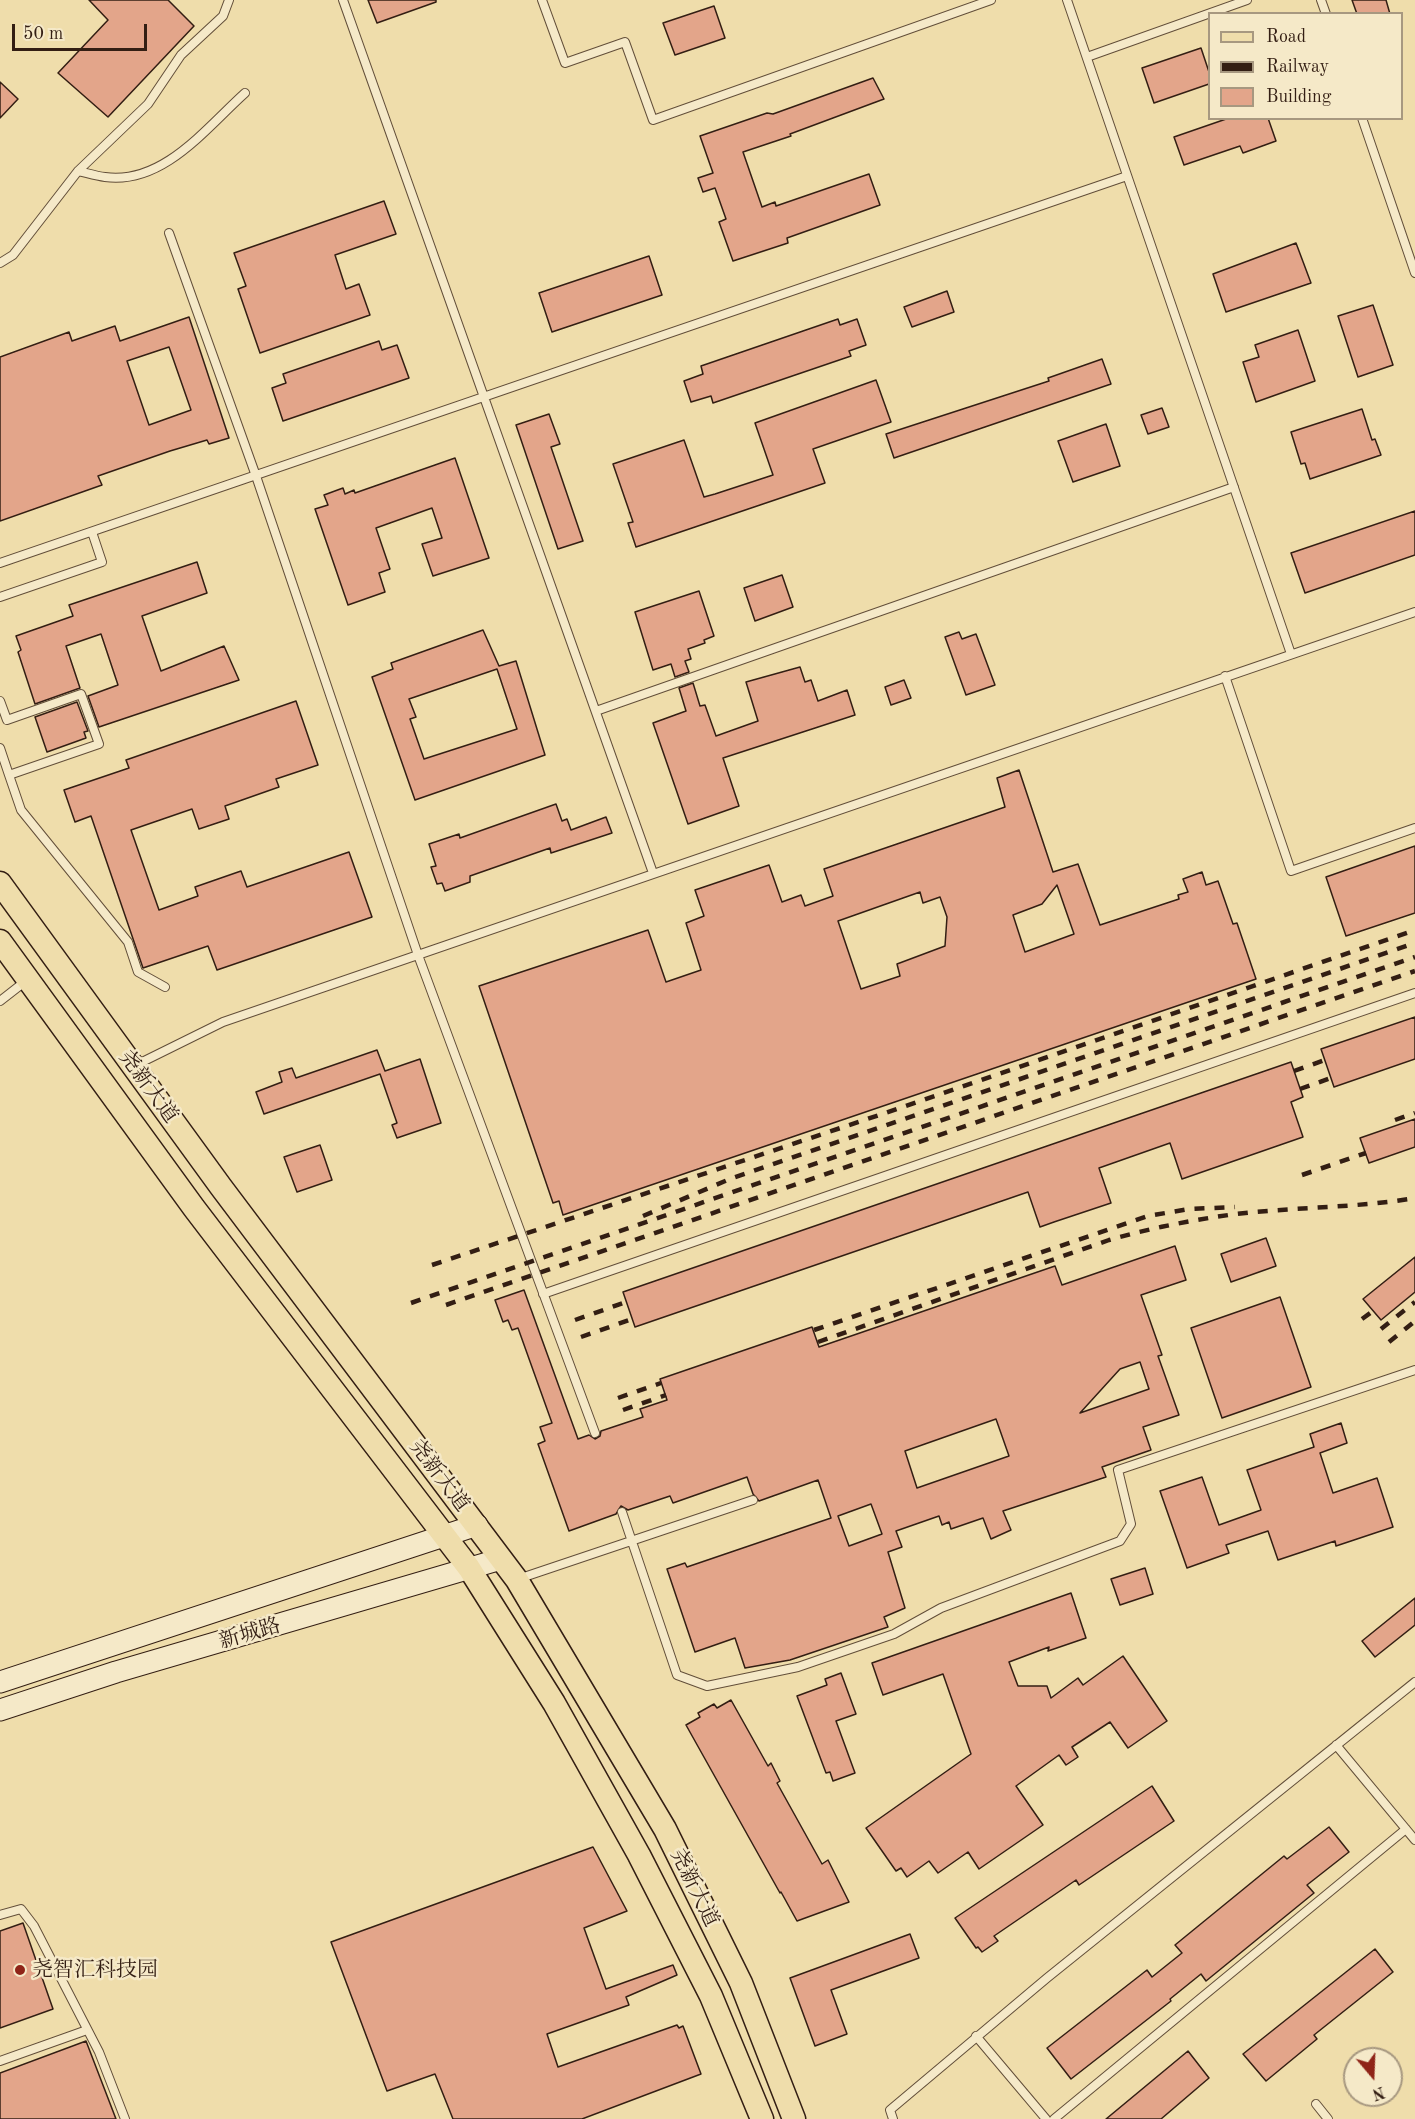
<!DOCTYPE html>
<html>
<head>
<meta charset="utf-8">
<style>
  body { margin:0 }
  #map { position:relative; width:1415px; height:2119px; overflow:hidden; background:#efddab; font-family:"Old Standard TT",serif }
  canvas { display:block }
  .legend { position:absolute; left:1208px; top:12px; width:195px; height:108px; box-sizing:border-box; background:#f5e9c8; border:2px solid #a79880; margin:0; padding:8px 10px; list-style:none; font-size:18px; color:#331e13 }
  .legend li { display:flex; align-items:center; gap:12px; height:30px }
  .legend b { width:30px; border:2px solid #a79880 }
  .north { position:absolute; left:1343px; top:2047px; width:60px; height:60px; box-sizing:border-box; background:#f5e9c8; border:2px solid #a79880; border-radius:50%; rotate:161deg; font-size:16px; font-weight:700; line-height:24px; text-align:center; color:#331e13 }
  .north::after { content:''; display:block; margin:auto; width:21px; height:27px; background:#8f2418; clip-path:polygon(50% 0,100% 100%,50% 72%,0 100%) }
  .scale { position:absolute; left:12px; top:24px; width:135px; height:27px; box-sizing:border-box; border:3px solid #331e13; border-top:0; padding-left:8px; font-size:18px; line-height:21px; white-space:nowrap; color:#331e13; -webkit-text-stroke:4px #f5e9c8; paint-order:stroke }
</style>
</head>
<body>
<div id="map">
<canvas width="1415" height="2119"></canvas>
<ul class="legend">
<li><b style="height:8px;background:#efddab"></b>Road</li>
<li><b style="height:8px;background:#331e13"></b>Railway</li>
<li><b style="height:16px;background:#e3a58a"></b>Building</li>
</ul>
<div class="north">N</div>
<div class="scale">50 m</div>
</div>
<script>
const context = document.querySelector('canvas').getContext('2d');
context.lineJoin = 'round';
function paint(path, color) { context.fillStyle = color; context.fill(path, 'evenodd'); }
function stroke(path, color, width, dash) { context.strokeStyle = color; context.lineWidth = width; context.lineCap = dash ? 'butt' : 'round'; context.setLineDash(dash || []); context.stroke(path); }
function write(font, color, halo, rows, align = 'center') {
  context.font = font + ' "Old Standard TT","Noto Serif SC",serif'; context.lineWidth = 5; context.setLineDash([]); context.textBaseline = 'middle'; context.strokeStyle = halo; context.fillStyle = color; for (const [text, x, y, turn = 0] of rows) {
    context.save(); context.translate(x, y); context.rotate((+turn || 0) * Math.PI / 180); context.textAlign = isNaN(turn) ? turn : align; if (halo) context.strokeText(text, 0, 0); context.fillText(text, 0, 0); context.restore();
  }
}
const building = new Path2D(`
  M89,0h79l26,26 -86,91 -50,-44 50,-53z
  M368,0h68v2l-59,21z
  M1352,0h34l4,14h-33z
  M714,6l11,32 -50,17 -12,-32z
  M1201,48l8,24v12l-55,19 -12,-35z
  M873,78l11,21 -94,35 1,2 -48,16 19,55 13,-5 1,4 93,-32 11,31 -93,33 1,5 -55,18 -14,-39 7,-3 -11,-31 -12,4 -5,-14 15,-5 -13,-37 67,-23 6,1z
  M0,82l18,17 -18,19z
  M1229,118h39l8,23 -33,12 -3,-7 -56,19 -10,-28z
  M384,201l12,33 -61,21 11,34 13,-5 11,31 -110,38 -22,-64 8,-3 -12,-33z
  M1296,243l15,40 -85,29 -13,-38z
  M649,256l13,39 -110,37 -13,-39z
  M947,291l7,21 -42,15 -8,-20z
  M1373,305l20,60 -35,12 -20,-61z
  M189,317l40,121 -20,6 -2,-4 -37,11 -72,25 4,9 -102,36v-164l69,-25 3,9 43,-15 5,15zM169,347l22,63 -42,15 -22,-64z
  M838,319l2,6 17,-6 9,26 -17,6 2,5 -138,47 -2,-7 -20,6 -7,-21 19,-7 -2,-8z
  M1298,330l17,51 -59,21 -13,-40 16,-5 -4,-12z
  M379,341l3,9 15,-5 12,33 -126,43 -11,-33 14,-5 -3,-9z
  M1102,359l9,25 -217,74 -8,-24 163,-53 -1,-3z
  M876,380l15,42 -78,27 12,34 -189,64 -8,-24 5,-1 -20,-58 71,-24 20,57 11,-3 58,-19 -18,-52z
  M1162,408l7,19 -21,7 -7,-19z
  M1362,409l10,31 3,-1 6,16 -71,24 -5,-16 -4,1 -10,-32z
  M549,414l11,30 -9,3 32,94 -25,8 -42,-124z
  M1106,424l14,42 -47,16 -15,-41z
  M455,458l34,100 -56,18 -11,-32 20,-6 -10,-30 -56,20 14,41 -11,4 6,19 -37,13 -33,-96 13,-4 -4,-10 19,-7 2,6 9,-4 1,3z
  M1415,511v44l-110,38 -14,-40z
  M197,562l10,31 -65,23 19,55 63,-25 15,34 -140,47 -11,-31 30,-11 -17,-51 -35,12 14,42 -45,16 -17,-52 3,-2 -5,-14 57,-20 -4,-11z
  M782,575l11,32 -38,14 -11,-33z
  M699,591l15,45 -10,4 1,3 -17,6 3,10 -6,2 4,11 -14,5 -4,-13 -18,6 -18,-58z
  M483,630l16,36 17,-5 29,94 -130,45 -43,-123 21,-8 -2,-6zM497,669l20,60 -93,30 -14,-40 6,-2 -7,-18z
  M959,632l3,7 14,-5 19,51 -29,10 -21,-58z
  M800,667l5,15 6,-2 7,21 29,-11 8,25 -132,43 16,48 -51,18 -35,-101 33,-12 -7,-23 14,-5 7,23 5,-1 11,31 42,-15 -12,-39z
  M904,680l7,18 -20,7 -6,-18z
  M296,701l22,64 -42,14 3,8 -54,19 4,13 -30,10 -7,-20 -61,21 28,80 39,-14 -3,-9 46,-16 6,16 102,-35 23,65 -155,53 -9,-24 -65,22 -52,-152 -16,6 -11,-32 65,-22 -3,-8z
  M77,702l11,29 -4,1 2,6 -39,14 -12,-35z
  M1019,770l34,102 25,-8 22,61 79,-26 -1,-4 10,-3 -5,-13 19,-7 4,13 12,-4 15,43 4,-1 19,56 -693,236 -4,-14 -6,2 -74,-217 169,-56 18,52 35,-12 -15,-47 18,-7 -9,-26 74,-25 13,37 19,-7 4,11 28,-10 -9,-27 181,-62 -8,-29zM1057,885l17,49 -49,18 -12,-37 29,-11zM920,892l3,11 17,-6 7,20 -2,29 -48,18 3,12 -39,13 -23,-68z
  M556,804l6,17 5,-2 4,11 35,-13 6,16 -61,20 -1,-5 -80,28v6l-25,9 -3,-8 -5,1 -6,-17 5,-1 -7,-22 30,-10 1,4z
  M1415,846v67l-69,23 -20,-59z
  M1415,1017v42l-81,28 -13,-38z
  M377,1050l8,21 35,-12 21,64 -44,15 -5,-13 5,-2 -17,-49 -116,40 -8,-22 26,-10 -3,-10 13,-4 4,10z
  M1291,1062l12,35 -12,5 12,35 -121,42 -12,-36 -71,25 12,35 -57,19 -14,5 -12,-35 -393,135 -12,-35z
  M1415,1119v28l-46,16 -9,-25z
  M320,1145l12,35 -35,12 -13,-35z
  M1266,1238l10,28 -45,16 -10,-28z
  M1175,1246l11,34 -45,15 21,60 -4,1 21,59 -36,12 8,23 -49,17 4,10 -103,34 8,19 -20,9 -8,-21 -32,11 -2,-7 -7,3 -3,-9 -43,15 6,16 -14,5 17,56 -21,9 4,10 -98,33 -45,8 -10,-30 -40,14 -28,-83 18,-6 2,4 144,-49 -13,-38 -59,21 -6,-7 -6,-17 -74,26 -3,-7 -42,14 -7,-4 -5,8 -47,17 -31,-87 7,-3 -5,-14 12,-4 -34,-95 -6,2 -4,-10 -5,2 -8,-22 29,-10 54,149 11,-4 6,4 5,-3 1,-5 42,-14 -3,-8 27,-9 -7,-21 152,-52 7,20 236,-81 7,19zM1140,1362l9,27 -69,24 40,-44zM996,1419l13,37 -92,32 -12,-37zM871,1504l11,30 -33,12 -11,-30z
  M1415,1257v35l-34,28 -18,-21z
  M1280,1297l31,90 -89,31 -31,-90z
  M1341,1423l6,20 -27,10 13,40 44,-15 16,49 -57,19 -1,-5 -57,19 -10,-29 -42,14 3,8 -42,15 -27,-77 42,-14 17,48 42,-15 -14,-40 67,-23 -4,-13z
  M1145,1568l8,26 -33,11 -9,-26z
  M1071,1593l15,45 -38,13 1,-4 -40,15 9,24h29l4,12 27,-20 5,7 40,-29 44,65 -39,27 -18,-26 -38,25 6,10 -12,8 -7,-10 -43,31 27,39 -64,44 -11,-17 -30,21 -9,-12 -22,16 -6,-9 -5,3 -30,-43 105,-74 -28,-80 -60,21 -11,-32z
  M1415,1598v27l-40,32 -13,-16z
  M841,1673l15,41 -20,7 19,52 -22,8 -3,-9 -4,1 -29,-77 30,-11 -2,-6z
  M731,1700l37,66 3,-3 9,18 -3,2 45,81 6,-4 21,42 -52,19 -16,-29 -1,1 -94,-168 14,-8 -2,-4 16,-9 3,4z
  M1152,1786l22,35 -95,64 -3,-5 -82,56 4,5 -16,11 -4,-5 -2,1 -21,-30z
  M1329,1827l20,25 -42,33 7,8 -108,88 -5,-7 -31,25 1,2 -100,78 -24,-31 100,-78 5,7 30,-24 -7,-8 109,-89 3,3z
  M593,1847l34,64 -43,17 22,61 67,-24 4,10 -51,22 3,8 -82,29 11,33 119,-42 2,3 4,-2 18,48 -119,45h-129l-18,-45 -48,17 -56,-149z
  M23,1923l30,86 -53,19v-97z
  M910,1934l9,24 -88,32 16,44 -32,12 -25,-68z
  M1375,1949l18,23 -79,63 3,4 -51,42 -23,-27z
  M86,2041l30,78h-116v-46z
  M1188,2051l21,27 -48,41h-55z`);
paint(building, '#e3a58a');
stroke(building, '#331e13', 1.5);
const service = new Path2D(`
  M343,0l310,873
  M542,0l23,63 60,-21 28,78 338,-120
  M1067,0l224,654
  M1321,0l5,14
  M1087,57l160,-57
  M1362,118l53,155
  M78,171c9,2 18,5 27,6 58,8 101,-49 140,-84
  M169,233l87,243 162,479 177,478
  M0,263l13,-8 65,-84 70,-67 33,-49 42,-39 6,-16
  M0,563l1127,-387
  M0,597l102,-35 -10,-30
  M1225,676l66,195 124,-43
  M0,701l7,19 74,-26 18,50 -90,31 12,35 107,132 10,30 27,15
  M596,711l638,-224
  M0,748l9,27
  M0,1001l27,-21
  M136,1065l87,-43 1192,-410
  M543,1294l872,-301
  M622,1512l55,163 30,11 91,-19 96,-33 47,-26 179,-67 11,-17 -13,-54 297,-100
  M518,1579l235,-79
  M1336,1745l79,95
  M0,1915l21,-6 13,17 65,126 26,67
  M976,2036l70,83
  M0,2061l87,-31
  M1316,2104l12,15
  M893,2119l-3,-9 157,-132 368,-296
  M1054,2119l352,-290`);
const secondary = new Path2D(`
  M0,1682l477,-157
  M0,1710l116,-38 385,-113`);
const primary = new Path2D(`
  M0,883l221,304 296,393 148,249 76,154 53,136
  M0,941l194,267 275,360 85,135 85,152 72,141 51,123`);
stroke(service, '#624e39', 10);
stroke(secondary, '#331e13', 23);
stroke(primary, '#331e13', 25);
stroke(service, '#f5e9c8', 8);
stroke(secondary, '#f5e9c8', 21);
stroke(primary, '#efddab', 22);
stroke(new Path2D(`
  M1294,1071l31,-11
  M1300,1089l31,-11
  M1395,1120l20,-7
  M1302,1175l64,-22
  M643,1216l87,-37 685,-236
  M432,1265l474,-159 509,-176
  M411,1303l1004,-346
  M446,1305l969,-334
  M1362,1319l11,-8
  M575,1320l51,-18
  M1381,1329l34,-27
  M814,1330l334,-114 41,-7 46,-2
  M581,1337l51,-18
  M818,1342l291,-102c42,-12 83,-20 127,-26 59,-7 120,-6 179,-16
  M1389,1342l26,-21
  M618,1398l43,-15
  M623,1410l43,-15`), '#331e13', 4.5, [10, 10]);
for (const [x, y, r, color] of [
  [20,1970,6,"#8f2418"]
]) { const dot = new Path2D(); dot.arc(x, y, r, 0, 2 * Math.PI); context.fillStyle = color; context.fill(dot); stroke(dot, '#f5e9c8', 2); }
write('21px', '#331e13', '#f5e9c8', [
  ["尧新大道",148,1087,54],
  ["尧新大道",439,1476,53],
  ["新城路",250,1634,-16],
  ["尧新大道",694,1888,64]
]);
write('21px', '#331e13', '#f5e9c8', [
  ["尧智汇科技园",32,1970]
], 'left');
</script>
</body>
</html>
